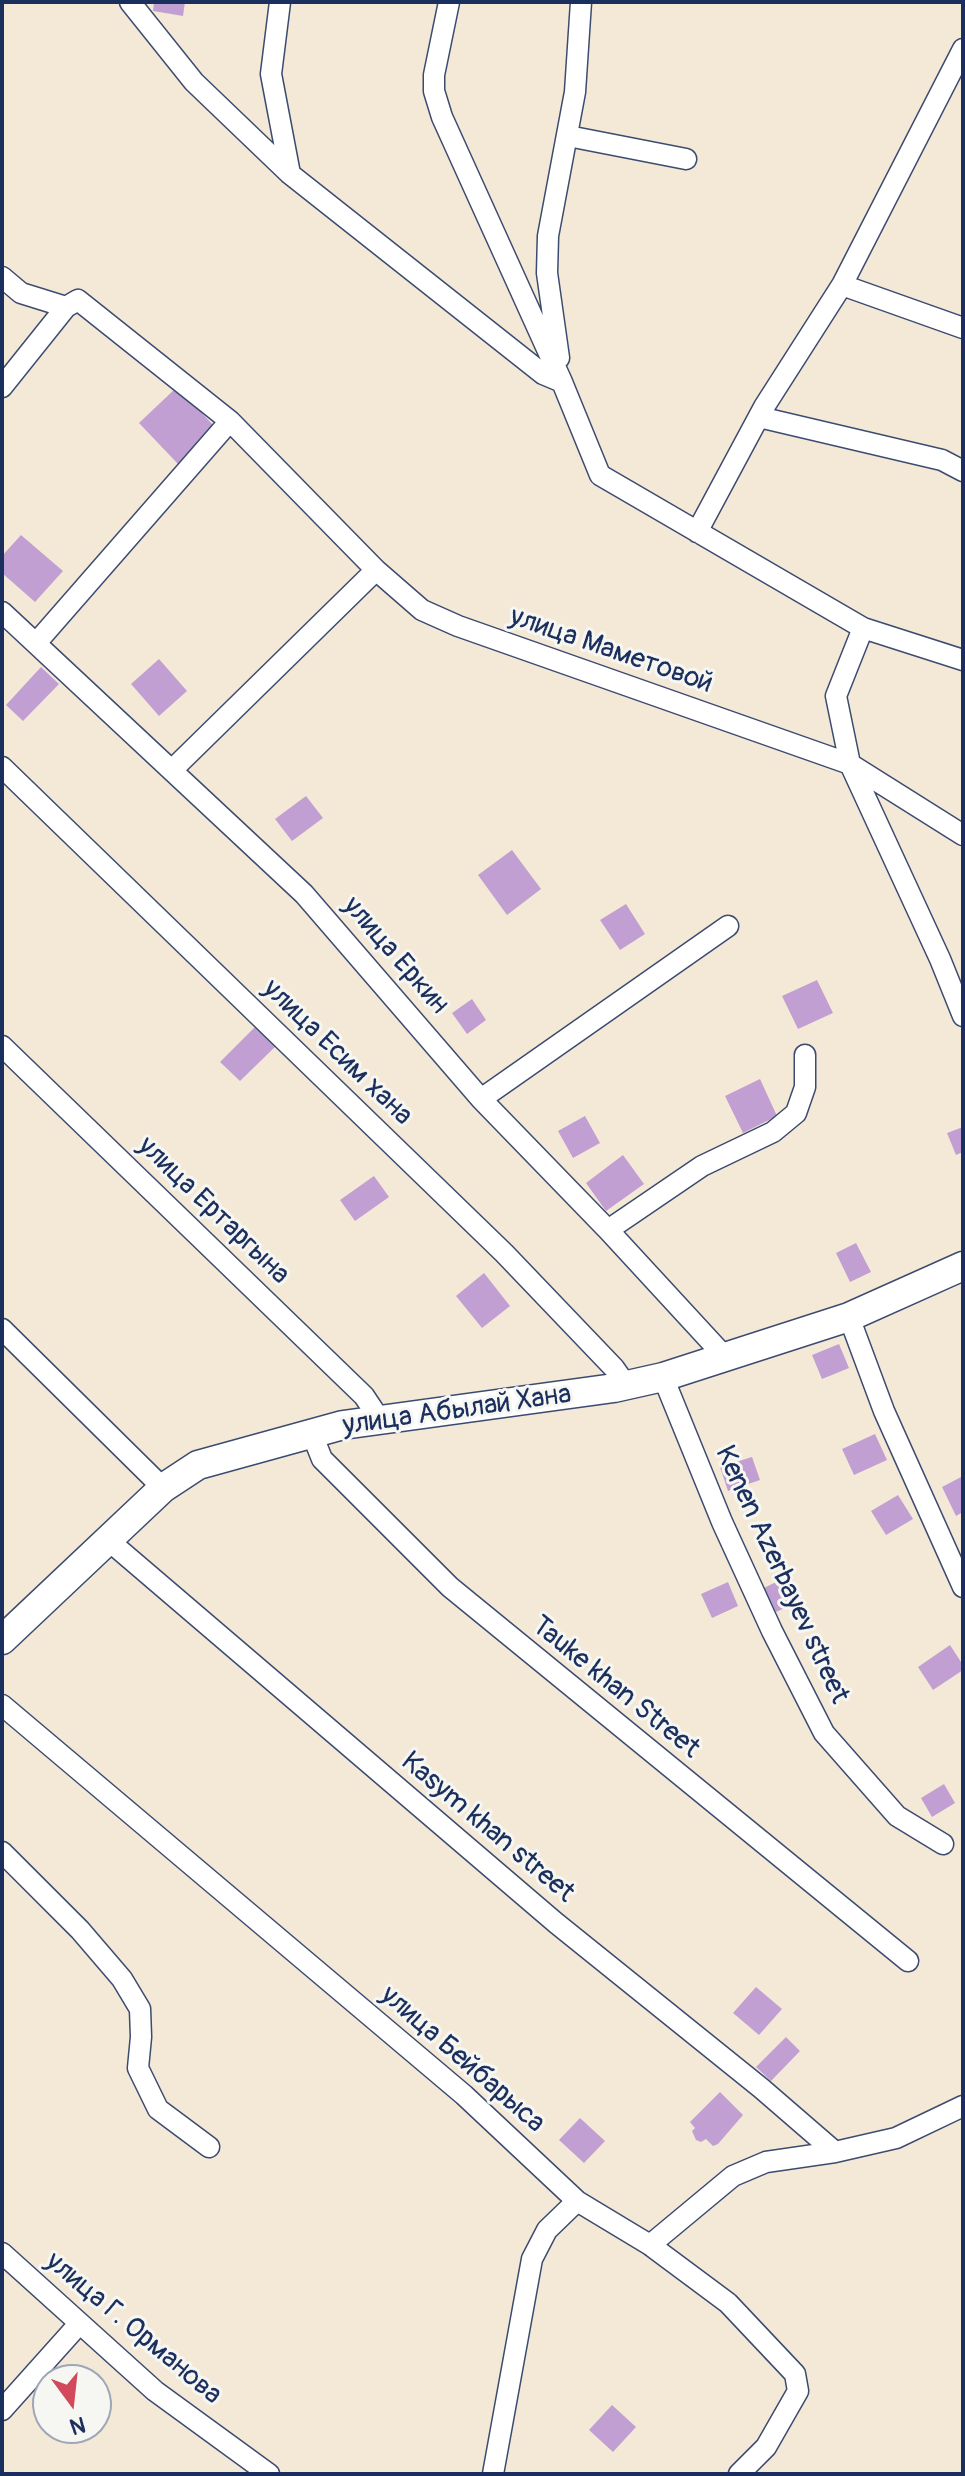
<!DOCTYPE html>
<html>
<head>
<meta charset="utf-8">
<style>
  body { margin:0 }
  #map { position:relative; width:965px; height:2476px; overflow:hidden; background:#f4e9d7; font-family:Pangolin,sans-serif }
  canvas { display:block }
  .frame { position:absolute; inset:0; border:4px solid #1b2f5e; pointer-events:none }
  .north { position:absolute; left:32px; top:2364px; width:80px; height:80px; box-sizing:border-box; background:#f6f6f2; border:2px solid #9ea6b7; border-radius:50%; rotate:165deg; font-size:22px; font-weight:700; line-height:32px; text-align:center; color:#1b2f5e }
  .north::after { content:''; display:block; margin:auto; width:28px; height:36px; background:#d1495b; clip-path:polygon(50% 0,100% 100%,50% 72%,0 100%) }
</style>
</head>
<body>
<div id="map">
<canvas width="965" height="2476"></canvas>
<div class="frame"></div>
<div class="north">N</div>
</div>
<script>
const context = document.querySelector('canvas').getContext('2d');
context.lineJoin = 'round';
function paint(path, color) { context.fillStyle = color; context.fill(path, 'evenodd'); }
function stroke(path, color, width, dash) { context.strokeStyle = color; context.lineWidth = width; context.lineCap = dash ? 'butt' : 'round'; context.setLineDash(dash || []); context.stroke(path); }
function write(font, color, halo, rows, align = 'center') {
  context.font = font + ' Pangolin,sans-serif'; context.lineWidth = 6; context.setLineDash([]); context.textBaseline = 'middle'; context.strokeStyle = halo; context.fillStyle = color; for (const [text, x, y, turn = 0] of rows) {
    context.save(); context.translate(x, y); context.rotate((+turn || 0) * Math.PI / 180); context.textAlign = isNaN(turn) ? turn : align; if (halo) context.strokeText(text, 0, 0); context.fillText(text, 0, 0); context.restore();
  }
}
paint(new Path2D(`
  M154,2h31l-2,14 -30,-5z
  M177,387l39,41 -38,36 -39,-41z
  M21,535l42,36 -28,31 -33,-29v-17z
  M159,659l28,32 -28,25 -28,-32z
  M41,667l18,17 -36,37 -17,-16z
  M306,796l17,22 -31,23 -17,-22z
  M512,850l29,39 -34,26 -29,-40z
  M626,904l19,30 -25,16 -20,-30z
  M817,980l16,33 -35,16 -16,-33z
  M472,999l14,21 -19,14 -15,-21z
  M259,1023l20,20 -39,38 -20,-19z
  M760,1079l17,37 -34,17 -18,-37z
  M585,1116l15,27 -27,15 -15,-27z
  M963,1127v25l-7,3 -9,-22z
  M623,1155l21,29 -38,27 -20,-28z
  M374,1176l15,21 -34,24 -15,-21z
  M856,1243l15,29 -21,10 -14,-29z
  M484,1273l26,33 -28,22 -26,-32z
  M839,1344l10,24 -27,11 -10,-24z
  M875,1434l12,26 -33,15 -12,-26z
  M752,1457l8,23 -32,11 -8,-24z
  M963,1476v36l-7,4 -14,-29z
  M898,1495l15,24 -27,16 -15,-24z
  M790,1575l12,25 -26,12 -12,-24z
  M728,1582l10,24 -26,12 -11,-24z
  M950,1645l13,20v5l-30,20 -15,-23z
  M944,1784l11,19 -23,14 -11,-19z
  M756,1987l26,22 -23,26 -26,-22z
  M786,2037l14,14 -29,30 -15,-14z
  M720,2092l23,23 -25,29 -5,2 -7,-7 -5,3 -5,-2 -4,-9 3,-3 -5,-6z
  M580,2118l25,23 -21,22 -25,-23z
  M612,2405l24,22 -23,25 -24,-22z`), '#c29fd2');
const street = new Path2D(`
  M130,2l64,80 96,92 253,200 19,8 38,93 263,153 -27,68 14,68 113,71
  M280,2l-9,72 19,100
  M449,2l-15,73v16l8,26 120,265
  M568,136l118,23
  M2,277l19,16 45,14 -64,80
  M842,285l121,43
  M66,307l12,-7 152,121 146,149
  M559,358l-12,-85 1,-37 27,-144 6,-90
  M759,417l183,43 21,11
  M697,532l67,-125 78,-122 121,-236
  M2,612l302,282 177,205 127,131 117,127
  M863,628l100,32
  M37,642l193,-221
  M2,767l502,486 110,115 12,17
  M172,770l204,-200 46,40 36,16 392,138 90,195 23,57
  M2,1046l362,350 16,24
  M481,1099l247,-173
  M608,1230l94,-64 71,-34 23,-19 9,-26v-32
  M849,1317l35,94 79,176
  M2,1329l161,159
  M663,1377l59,145 50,109 52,102 73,83 46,28
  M312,1434l10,25 128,128 458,374
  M108,1540l448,383 205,165 74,64
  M2,1705l462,390 113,106 73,44 78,58 67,71 3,17 -32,56 -27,27
  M2,1852l78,78 42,49 18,30 1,28 -3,31 20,41 51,38
  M650,2245l83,-69 33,-14 69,-10 61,-14 67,-32
  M2,2253l153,138 114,83
  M2,2410l77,-86
  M493,2474l39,-215 15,-29 30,-29`);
const secondary = new Path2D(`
  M2,1640l161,-152 35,-23 145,-40 271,-37 49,-11 186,-60 114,-51`);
stroke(street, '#3c4b70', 23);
stroke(secondary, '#3c4b70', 31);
stroke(street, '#fff', 20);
stroke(secondary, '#fff', 28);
write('28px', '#1b2f5e', '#f6f6f2', [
  ["улица Маметовой",611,651,19],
  ["улица Еркин",395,956,49],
  ["улица Есим хана",337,1053,44],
  ["улица Ертаргына",213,1211,44],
  ["улица Абылай Хана",457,1411,-8],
  ["Kenen Azerbayev street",781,1575,65],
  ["Tauke khan Street",615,1688,39],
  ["Kasym khan street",487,1828,40],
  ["улица Бейбарыса",462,2060,41],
  ["улица Г. Орманова",133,2329,40]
]);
</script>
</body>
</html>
